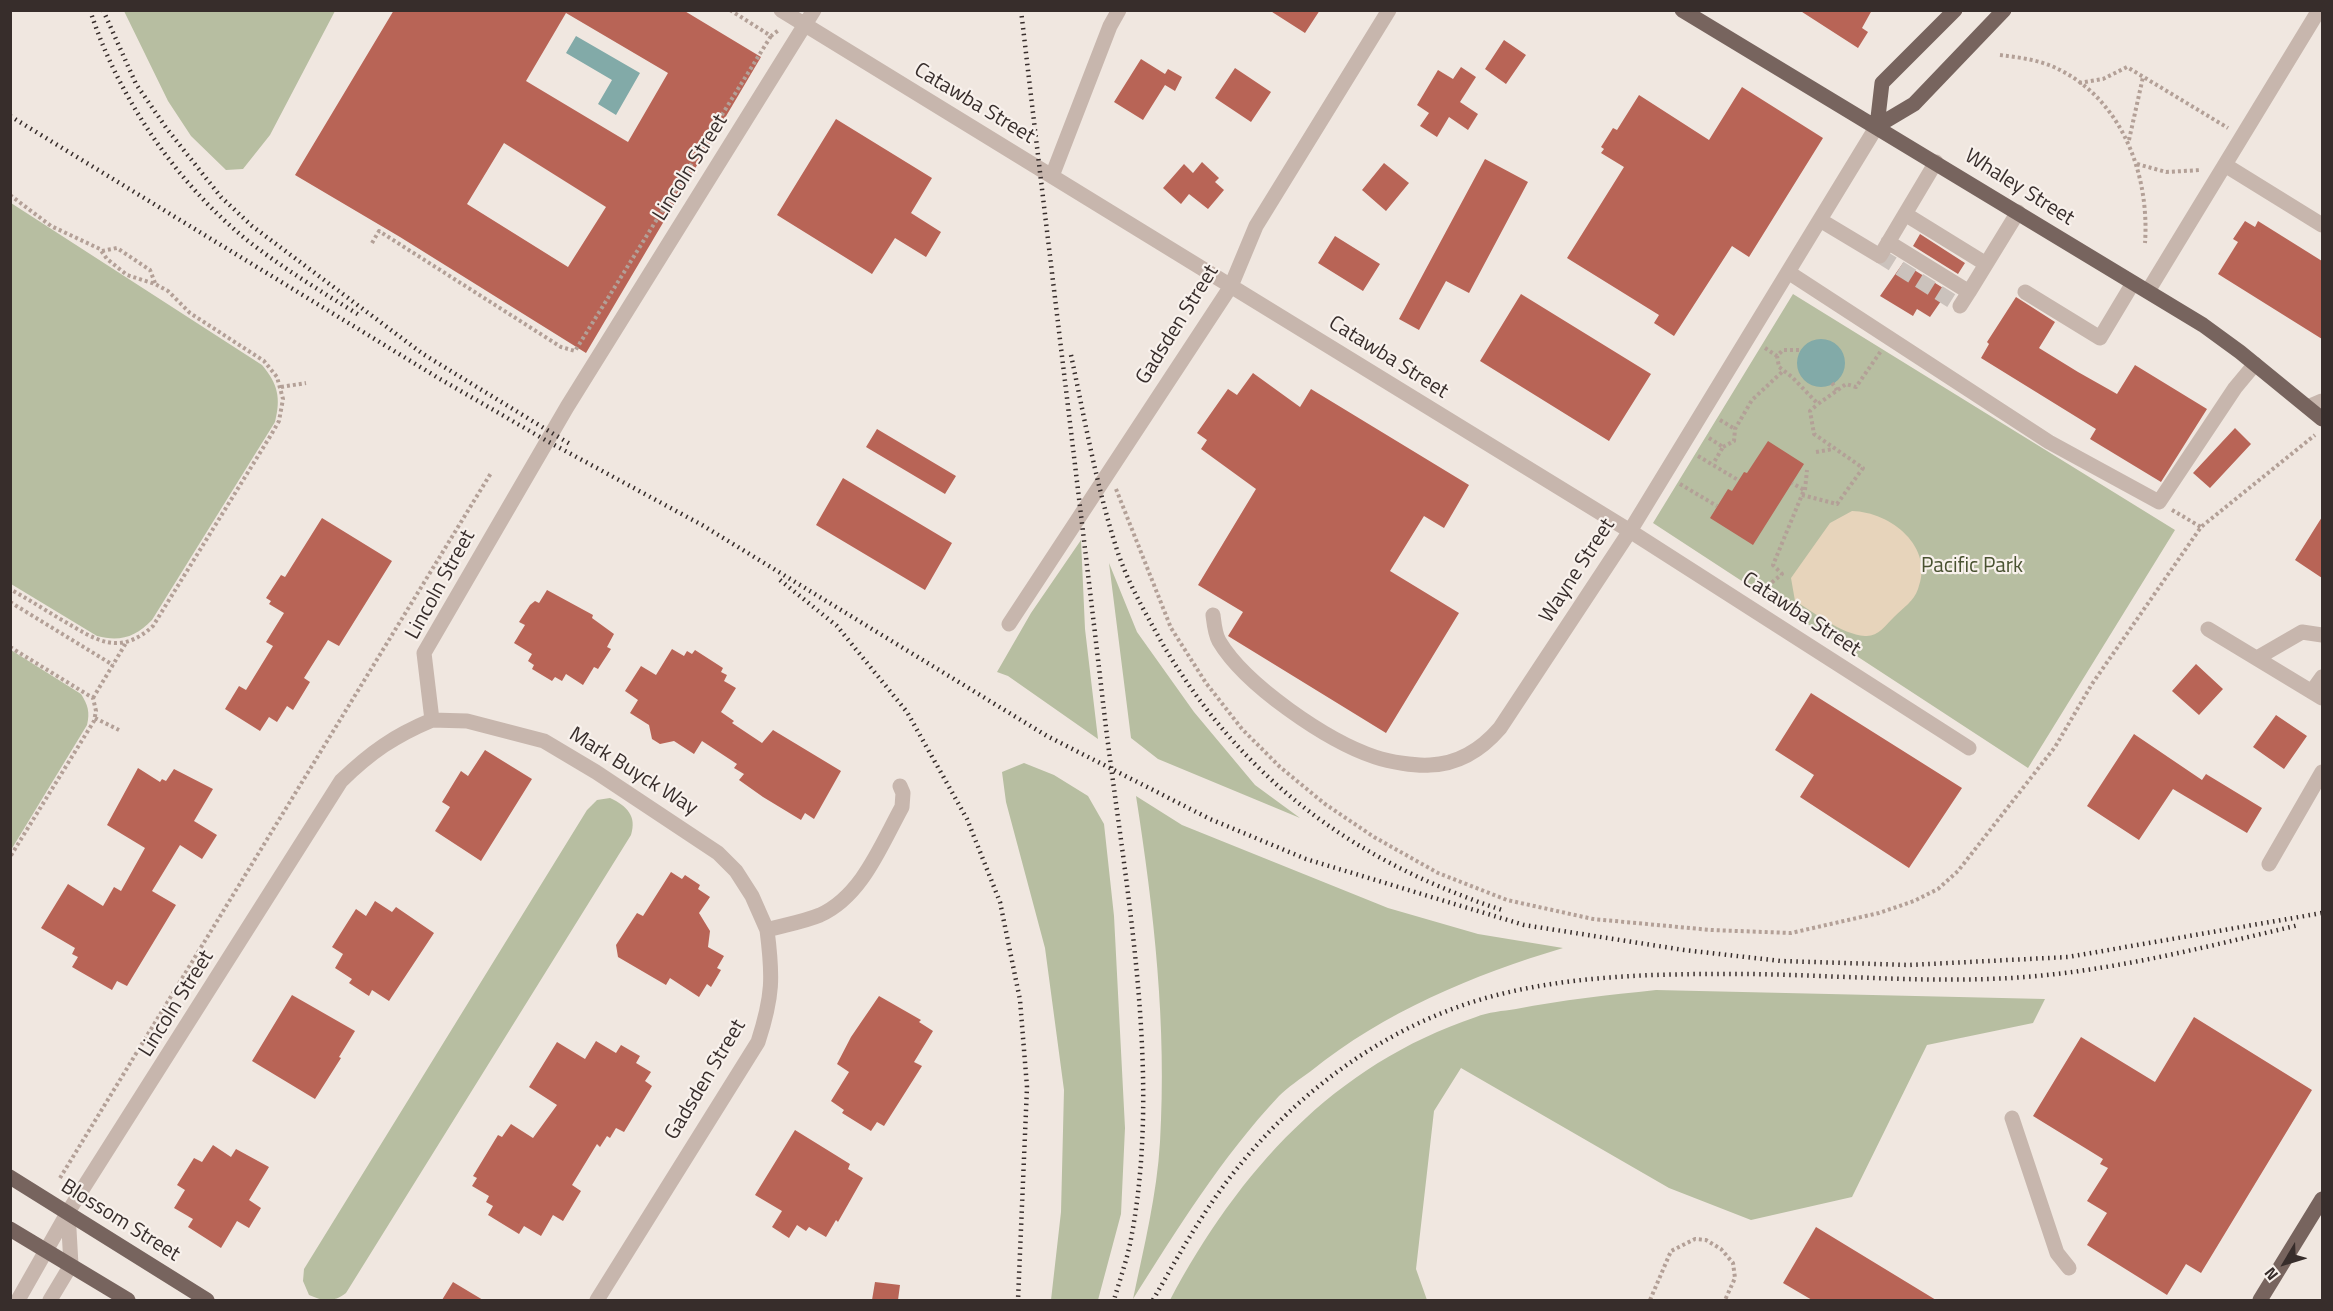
<!DOCTYPE html>
<html>
<head>
<meta charset="utf-8">
<style>
  body { margin:0 }
  #map { position:relative; width:2333px; height:1311px; overflow:hidden; background:#f0e7e0; font-family:"Titillium Web",sans-serif }
  canvas { display:block }
  .frame { position:absolute; inset:0; border:12px solid #372d2b; pointer-events:none }
  .north { position:absolute; left:2255px; top:1233px; width:60px; height:60px; -webkit-text-stroke:4px #f8f1ec; paint-order:stroke; rotate:232deg; font-size:16px; font-weight:700; line-height:24px; text-align:center; color:#372d2b }
  .north::after { content:''; display:block; margin:auto; width:21px; height:27px; background:#372d2b; clip-path:polygon(50% 0,100% 100%,50% 72%,0 100%) }
</style>
</head>
<body>
<div id="map">
<canvas width="2333" height="1311"></canvas>
<div class="frame"></div>
<div class="north">N</div>
</div>
<script>
const context = document.querySelector('canvas').getContext('2d');
context.lineJoin = 'round';
function paint(path, color) { context.fillStyle = color; context.fill(path, 'evenodd'); }
function stroke(path, color, width, dash) { context.strokeStyle = color; context.lineWidth = width; context.lineCap = dash ? 'butt' : 'round'; context.setLineDash(dash || []); context.stroke(path); }
function write(font, color, halo, rows, align = 'center') {
  context.font = font + ' "Titillium Web",sans-serif'; context.lineWidth = 4.5; context.setLineDash([]); context.textBaseline = 'middle'; context.strokeStyle = halo; context.fillStyle = color; for (const [text, x, y, turn = 0] of rows) {
    context.save(); context.translate(x, y); context.rotate((+turn || 0) * Math.PI / 180); context.textAlign = isNaN(turn) ? turn : align; if (halo) context.strokeText(text, 0, 0); context.fillText(text, 0, 0); context.restore();
  }
}
paint(new Path2D(`
  M124,11h211l-65,124 -27,34 -17,1 -35,-34 -23,-35z
  M11,203l251,162c16,19 19,33 13,57l-123,198c-16,17 -32,22 -55,16l-86,-52z
  M1793,294l382,236 -147,238 -375,-245z
  M1081,540l4,89 13,110 -90,-63 -11,-4 34,-59z
  M1109,563l28,69 57,80 61,73 45,33 -142,-59 -27,-21z
  M11,650l70,44c7,11 9,18 6,31l-76,125z
  M1024,763l30,12 34,21 16,28 10,92 11,212 -4,86 -23,86h-47l10,-88 3,-122 -19,-142 -39,-146 -4,-30z
  M1136,796l46,29 206,83 90,26 85,14c-90,27 -179,64 -252,123 -11,8 -23,16 -32,25 -58,62 -101,132 -146,203 11,-52 24,-105 27,-157 7,-116 -6,-231 -24,-346z
  M610,798c17,8 27,18 21,37l-285,458c-13,10 -23,8 -37,2l-6,-14 1,-12 283,-459 10,-10z
  M1656,990l389,9 -12,24 -106,22 -75,152 -101,23 -82,-32 -208,-120 -27,43 -18,158 11,31h-257c69,-129 163,-235 306,-283 12,-5 27,-6 40,-8 46,-9 93,-14 140,-19z`), '#b7bea1');
paint(new Path2D(`
  M1852,511c39,1 83,36 66,78 -4,12 -15,19 -24,28 -9,9 -16,20 -29,19 -24,-2 -50,-23 -70,-35l-4,-23 39,-55z`), '#e7d4bb');
paint(new Path2D(`
  M576,36l64,37 -24,42 -18,-11 14,-24 -46,-27z
  M1797 363a24 24 0 1 1 48 0a24 24 0 1 1-48 0Z`), '#82aaa8');
paint(new Path2D(`
  M394,10h289l78,47 -175,296 -186,-116 -105,-62zM566,13l102,60 -40,69 -102,-61zM504,143l102,64 -38,60 -101,-63z
  M1269,10h51l-15,23z
  M1799,10h73l-10,18 6,4 -10,16z
  M1504,40l22,15 -20,29 -21,-15z
  M1141,59l24,15 3,-5 14,8 -7,14 -10,-6 -22,35 -29,-18z
  M1461,67l15,10 -16,25 18,12 -10,16 -19,-13 -12,20 -17,-11 9,-13 -12,-8 21,-35 15,9z
  M1235,68l36,24 -20,30 -36,-24z
  M1742,87l81,51 -74,119 -17,-11 -58,90 -20,-13 5,-8 -92,-57 57,-91 -23,-14 3,-4 -3,-2 12,-19 4,2 22,-35 70,45z
  M836,119l96,59 -21,35 30,19 -15,25 -31,-19 -23,36 -95,-59z
  M1485,159l43,23 -59,111 -23,-12 -27,49 -20,-11z
  M1202,162l17,16 -4,4 9,8 -16,19 -19,-15 -8,10 -18,-16 21,-24 9,9z
  M1384,163l25,20 -23,28 -24,-21z
  M2245,221l10,6 3,-6 64,40v78l-104,-65 20,-32 -5,-3z
  M1920,234l45,29 -7,11 -45,-28z
  M1335,236l45,28 -17,27 -45,-28z
  M1903,263l45,28 -18,26 -13,-8 -4,7 -33,-20z
  M1521,294l130,80 -42,67 -129,-80z
  M2016,297l39,25 -16,26 39,24 39,22 18,-29 72,44 -46,73 -71,-43 6,-10 -115,-71 8,-14 -2,-2z
  M1253,373l47,34 11,-18 158,96 -25,43 -20,-12 -34,55 69,42 -73,120 -158,-97 15,-24 -45,-27 58,-96 -55,-40 6,-9 -10,-7 31,-44 9,6z
  M2235,428l16,16 -41,44 -17,-15z
  M877,429l79,47 -11,18 -79,-47z
  M1768,441l36,23 -51,81 -43,-27 18,-29 4,2 12,-19 3,1z
  M843,478l109,65 -27,47 -109,-65z
  M2322,517v61l-27,-18z
  M322,518l70,43 -53,85 -11,-6 -24,38 6,4 -17,28 -6,-4 -10,16 -8,-5 -9,14 -35,-22 14,-23 7,4 27,-44 -7,-4 18,-29 -15,-9 2,-3 -5,-3 15,-23 4,2z
  M547,590l46,25 -1,3 22,16 -7,13 4,2 -13,20 -4,-2 -11,18 -17,-11 -4,7 -7,-4 -3,4 -20,-12 2,-4 -6,-4 4,-7 -18,-11 11,-18 -6,-3 11,-17 5,-4 4,2z
  M672,649l12,7 3,-5 5,3 3,-4 28,18 -2,4 6,3 -3,6 12,7 -15,24 13,9 -2,2 30,20 11,-13 68,41 -27,48 -9,-6 -4,7 -38,-23 -24,-17 5,-6 -10,-6 3,-4 -35,-23 -8,13 -20,-13 -14,3 -8,-5 -3,-14 -19,-12 8,-13 -13,-9 16,-25 15,9z
  M2196,664l27,25 -24,26 -27,-24z
  M1811,693l151,95 -53,80 -109,-71 14,-22 -39,-25z
  M2276,715l31,21 -23,33 -31,-22z
  M2134,734l68,46 4,-6 56,34 -15,25 -74,-44 -34,51 -52,-34z
  M485,750l47,29 -51,82 -46,-30 15,-24 -8,-5 19,-31 7,5z
  M138,768l22,14 2,-3 4,2 8,-12 39,20 -19,32 23,14 -15,24 -22,-14 -28,46 24,14 -49,81 -10,-5 -5,9 -40,-23 6,-10 -6,-3 3,-6 -34,-20 27,-44 35,22 11,-19 7,4 24,-43 -38,-23z
  M671,872l11,7 3,-4 15,10 -2,4 12,8 -11,16 11,18 -2,16 16,9 -7,12 4,2 -10,17 -4,-3 -8,13 -29,-19 -4,7 -48,-28 -2,-12 21,-32 6,3z
  M375,901l17,11 4,-5 38,26 -45,68 -17,-11 -3,6 -20,-13 3,-4 -17,-11 8,-14 -11,-7 24,-38 10,7z
  M292,995l63,36 -16,26 2,1 -26,41 -63,-38z
  M879,996l42,24 -2,2 14,9 -19,31 8,4 -38,60 -7,-4 -6,9 -29,-18 2,-3 -13,-9 18,-29 -12,-8 14,-27z
  M2194,1017l118,73 -111,183 -15,-9 -19,31 -80,-50 20,-32 -20,-12 21,-33 -8,-4 3,-5 -70,-43 48,-79 74,45z
  M596,1041l20,12 5,-8 19,11 -4,7 15,9 -6,9 7,5 -28,46 -8,-4 -6,10 -3,-2 -7,11 -3,-3 -25,41 9,6 -18,30 -10,-6 -12,21 -17,-10 -5,8 -31,-19 5,-9 -7,-4 3,-6 -17,-10 5,-8 -4,-2 25,-41 4,2 9,-13 22,14 24,-33 -28,-18 28,-45 28,17z
  M795,1130l55,34 -2,5 15,9 -25,44 -2,-2 -10,17 -17,-10 -3,4 -9,-6 -8,13 -17,-11 10,-16 -27,-16z
  M213,1145l18,12 5,-8 33,18 -20,33 12,8 -12,20 -12,-7 -16,27 -33,-21 5,-8 -19,-11 11,-18 -8,-5 17,-27 8,4z
  M1816,1227l120,73h-124l-29,-17z
  M453,1282l30,18h-41z
  M875,1282l25,3 -2,15h-26z`), '#b86456');
stroke(new Path2D(`
  M1880,256l80,50`), '#cbc2bc', 15, [15, 8]);
stroke(new Path2D(`
  M730,10l41,26 9,-7
  M2000,55c16,2 33,4 49,10 70,28 101,106 96,178
  M2079,83l24,-4 24,-12 101,61
  M2129,140l14,-63
  M2137,164l29,8 35,-2
  M10,195l41,31 49,23 7,10 20,16 28,9 13,7 22,22 74,48 13,16 6,22 -4,22 -8,14 -118,191c-34,31 -57,14 -91,-6 -17,-10 -34,-21 -52,-31
  M372,243l7,-12 182,116 14,4 196,-315
  M102,251l15,-3 33,22 5,13
  M1765,348l12,8
  M1799,350h-16l-6,6 2,11 13,10 26,27 28,-20 10,3 25,-36
  M1832,383l5,7
  M281,387l25,-4
  M1720,420l15,9
  M1709,438l14,9 -10,17
  M1723,447l11,-6 1,-12 17,-29 31,-29
  M1816,452l17,-3
  M1698,456l40,24
  M1680,484l37,22
  M1116,489l55,139 35,55 36,46 38,38 45,37 49,33 64,36 69,27 86,19 118,11 80,3 88,-20 35,-12 24,-12 20,-18 97,-124 37,-63 109,-157 114,-92
  M1805,490l2,-20
  M1802,495l35,9 26,-36 -49,-34 -4,-23 8,-7
  M2172,510l29,17
  M1758,594l24,-20 -9,-9 31,-75 -12,-7
  M10,602l103,63
  M10,647l83,51 3,13 -2,10 -84,136
  M93,698l33,-55
  M95,718l24,12
  M60,1178l431,-705
  M1650,1300l21,-49 24,-12 11,1 15,9 12,14 2,15 -10,22`), '#b3a097', 4, [3, 3]);
stroke(new Path2D(`
  M781,10l849,521 339,217
  M2225,165l97,60
  M1052,176l58,-150 9,-16
  M1905,214l81,50
  M1820,220l60,36 56,-94
  M1888,242l81,50 49,-80
  M1788,272l261,170 110,60 76,-114 20,-24
  M2148,291l171,-281
  M2025,292l75,46 33,-55
  M1960,306l9,-14
  M2308,407l14,-6
  M1213,615c1,8 2,19 6,26 26,44 108,100 156,116 15,5 40,9 55,8 29,-1 52,-16 70,-37l130,-197 247,-405
  M1009,624l222,-338 25,-60 133,-216
  M2208,629l114,69
  M2257,658l45,-26 20,3
  M2312,691l10,-14
  M432,720l35,1 77,20 52,31 122,81 18,18 16,25 15,34
  M2269,864l53,-92
  M2012,1118l45,135 12,15
  M18,1300l50,-88 273,-431c30,-29 53,-45 91,-61l-8,-67 143,-246 247,-397
  M50,1300l21,-35 -3,-53
  M597,1300l161,-258c15,-46 15,-65 9,-112 17,-5 36,-8 53,-15 42,-19 61,-70 82,-108l1,-14 -3,-7`), '#c7b6ad', 15);
stroke(new Path2D(`
  M1682,10l521,315 37,27 82,67
  M1877,126l37,-22 90,-94
  M1877,126l5,-43 73,-73
  M10,1177l197,123
  M10,1229l118,71
  M2260,1300l62,-101`), '#77645e', 15);
stroke(new Path2D(`
  M90,10c28,88 89,177 162,234 34,26 70,48 107,71
  M103,10l33,74 31,45 54,68 31,29 171,128 147,90
  M1021,10c27,234 56,467 83,701 20,170 60,363 26,533 -4,19 -11,38 -16,56
  M10,116l430,263 107,62 155,84 345,211 163,83 96,40 218,66 160,25 97,11 128,4 159,-8 254,-44
  M1071,355c14,66 26,134 47,198 11,32 28,61 44,90 80,136 191,218 340,267
  M780,580l57,46 70,86 60,107 33,83 20,98 7,87 -9,213
  M1153,1300c23,-40 46,-82 75,-120 66,-87 159,-156 265,-184 72,-19 150,-22 225,-22 90,-1 180,8 270,5 106,-3 209,-30 311,-54`), '#372d2b', 4.5, [1.5, 4.5]);
write('21px', '#372d2b', '#f8f1ec', [
  ["Catawba Street",974,104,31],
  ["Lincoln Street",691,168,-58],
  ["Whaley Street",2019,188,32],
  ["Gadsden Street",1178,325,-58],
  ["Catawba Street",1388,358,32],
  ["Wayne Street",1578,571,-57],
  ["Lincoln Street",441,585,-61],
  ["Catawba Street",1801,615,33],
  ["Mark Buyck Way",633,772,32],
  ["Lincoln Street",177,1004,-58],
  ["Gadsden Street",706,1080,-59],
  ["Blossom Street",120,1221,32]
]);
write('21px', '#495231', '#f8f1ec', [
  ["Pacific Park",1972,567]
]);
</script>
</body>
</html>
